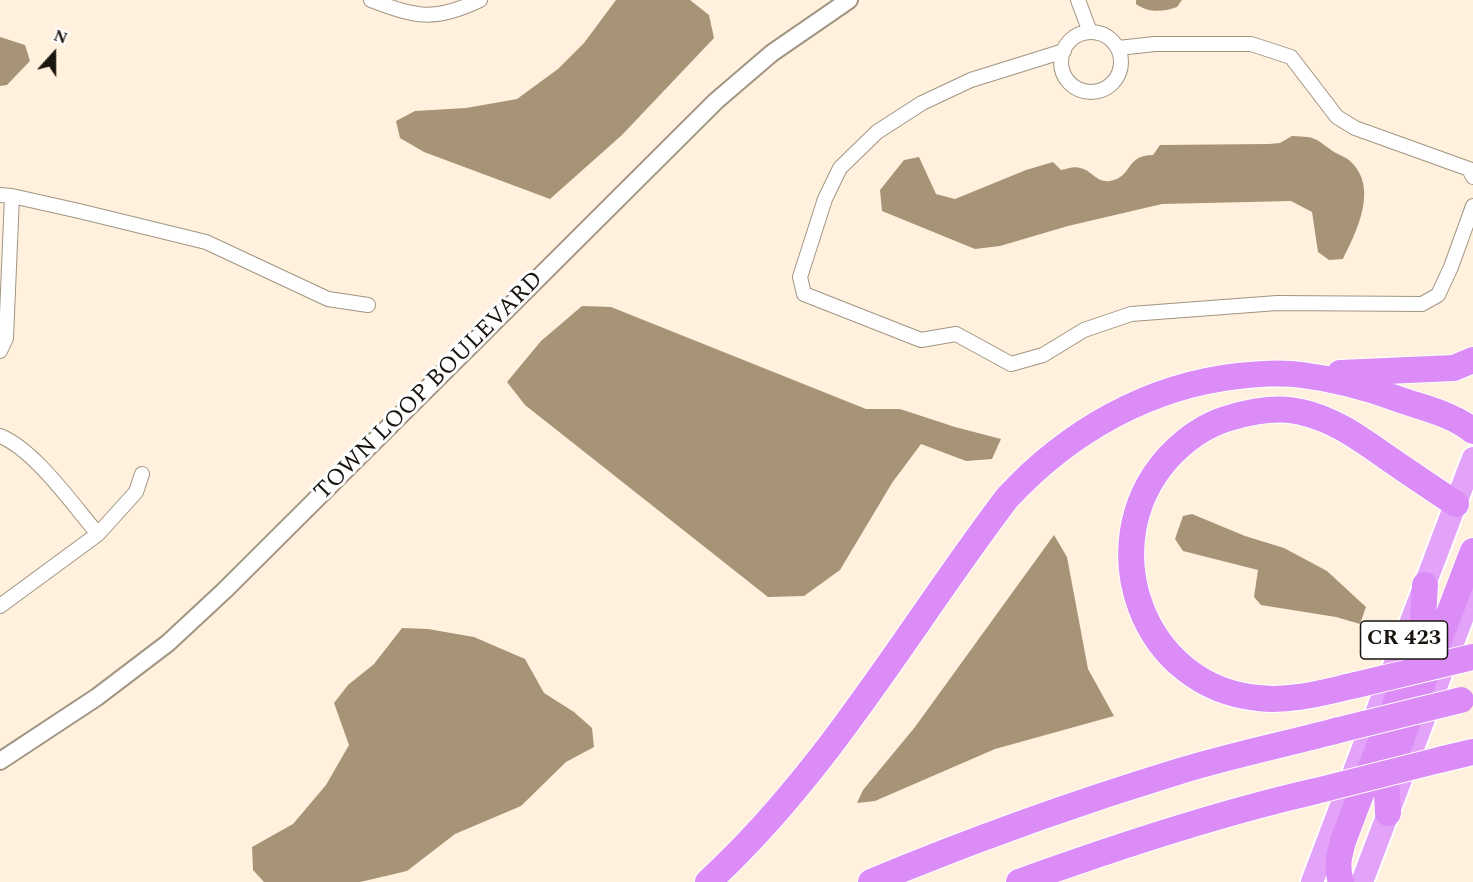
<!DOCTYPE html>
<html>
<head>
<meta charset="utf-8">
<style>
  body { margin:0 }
  #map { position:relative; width:1473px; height:882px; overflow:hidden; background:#fff1dd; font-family:Spectral,serif }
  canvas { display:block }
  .north { position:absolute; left:24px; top:24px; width:60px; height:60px; -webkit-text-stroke:4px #fff; paint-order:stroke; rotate:21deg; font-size:16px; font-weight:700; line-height:24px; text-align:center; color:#1a150e }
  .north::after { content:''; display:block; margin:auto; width:21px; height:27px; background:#1a150e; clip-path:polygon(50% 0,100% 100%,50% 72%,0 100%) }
</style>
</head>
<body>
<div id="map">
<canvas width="1473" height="882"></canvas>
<div class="north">N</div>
</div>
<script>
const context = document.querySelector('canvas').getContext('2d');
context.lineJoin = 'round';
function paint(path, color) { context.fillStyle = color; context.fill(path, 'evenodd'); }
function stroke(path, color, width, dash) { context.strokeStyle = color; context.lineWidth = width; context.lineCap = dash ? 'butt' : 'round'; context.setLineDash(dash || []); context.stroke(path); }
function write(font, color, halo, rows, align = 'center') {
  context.font = font + ' Spectral,serif'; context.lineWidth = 6; context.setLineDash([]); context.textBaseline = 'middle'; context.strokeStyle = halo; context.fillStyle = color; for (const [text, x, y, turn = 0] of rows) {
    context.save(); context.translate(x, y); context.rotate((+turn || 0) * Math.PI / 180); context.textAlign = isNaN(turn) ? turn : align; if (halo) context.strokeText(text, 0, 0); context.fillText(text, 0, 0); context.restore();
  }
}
paint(new Path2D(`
  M616,0h74l19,15 5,23 -92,97 -72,64 -126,-47 -24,-14 -4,-17 19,-10 51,-3 51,-9 41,-30 26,-26z
  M1136,0h46l-5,7c-13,5 -29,6 -41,-3z
  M0,37l25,8 5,16 -23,24 -7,1z
  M1292,136c26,1 22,2 42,16 5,3 12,5 16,9 29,26 7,70 -7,98l-14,1 -11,-8 -6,-40 -21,-11 -129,3 -94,22 -68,20 -25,3 -93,-38 -2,-21 24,-30 15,-3 17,37 19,5 71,-29 27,-8 8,8c6,-1 13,-4 19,-2 12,2 16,15 30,13 23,-4 15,-26 43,-26l7,-10 109,-1 11,-1z
  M582,306l29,1 255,102h34l55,18 46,12 -9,20 -26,2 -45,-17 -29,39 -52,87 -36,26 -36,1 -243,-192 -18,-23 34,-41z
  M1192,514l53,22 39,12 43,23 39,36 -6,17 -24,-7 -75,-12 -7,-8 4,-27 -75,-19 -8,-12 8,-23z
  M1054,535l13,22 21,112 26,47 -119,33 -120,52 -18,2 6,-13 52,-63z
  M402,628l26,1 46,8 51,22 19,34 30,19 18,16 2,19 -28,15 -45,44 -66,28 -48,37 -47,11h-96l-11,-12 -1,-23 41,-23 33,-39 23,-40 -15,-42 14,-18 26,-21z`), '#a79477');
const minor = new Path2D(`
  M371,0c45,17 63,22 109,0
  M1078,0l12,32
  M1061 62a30 30 0 1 1 60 0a30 30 0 1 1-60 0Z
  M1118,48l37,-4h96l40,13 46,60 18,11 114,41 4,8
  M1064,51l-93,29 -49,23 -45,29 -37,36 -15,31 -25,78 4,17 117,46 35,-6 55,30 32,-9 41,-25 47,-16 146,-11 145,1 16,-9 13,-28 22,-61
  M0,195l12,1 67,15 127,31 122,57 40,6
  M0,351l6,-13 6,-142
  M0,436c35,14 73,69 98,98
  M0,606l98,-72 38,-42 6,-18`);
const tertiary = new Path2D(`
  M0,761l97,-64 71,-54 57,-53 491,-489 56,-48 77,-53`);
const trunk = new Path2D(`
  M1312,882l161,-424
  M1362,882l111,-292`);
const motorway = new Path2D(`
  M1340,373l114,-5 19,-8
  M1356,685c-32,7 -64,17 -98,13 -116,-11 -166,-152 -92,-238 17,-19 39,-35 63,-42 23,-7 48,-12 72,-6 32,7 57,25 84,44 23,16 47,32 71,48
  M1439,760l34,-8
  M1388,813l-2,-34 87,-228
  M708,882c120,-110 201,-255 299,-384 61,-66 141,-112 231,-122 21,-2 43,-4 64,-1 32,4 66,13 96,24 25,9 55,15 75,32
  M871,882c101,-42 204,-79 309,-111 53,-16 106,-27 159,-41
  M1019,882c97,-35 196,-68 297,-91
  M1341,882c-5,-15 -2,-26 2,-41l79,-207 3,-49`);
stroke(minor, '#a19582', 16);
stroke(tertiary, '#a19582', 20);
stroke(trunk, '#fff', 26);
stroke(motorway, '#fff', 28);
stroke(minor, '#fff', 14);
stroke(tertiary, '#fff', 16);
stroke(trunk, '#e3a3f8', 22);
stroke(motorway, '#dc8cf6', 26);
const motorwayBridge = new Path2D(`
  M1356,685l117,-28
  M1339,730l122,-30
  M1316,791l123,-31`);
stroke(motorwayBridge, '#fff', 28, []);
stroke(motorwayBridge, '#dc8cf6', 26);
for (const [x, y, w] of [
  [1404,640,87]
]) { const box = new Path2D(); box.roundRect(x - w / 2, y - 19, w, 38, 4.5); context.fillStyle = '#fff'; context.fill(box); stroke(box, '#1a150e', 1.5); }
write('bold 22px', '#1a150e', null, [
  ["CR 423",1404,640]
]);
write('24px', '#1a150e', '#fff', [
  ["TOWN LOOP BOULEVARD",430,387,-45]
]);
</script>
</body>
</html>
